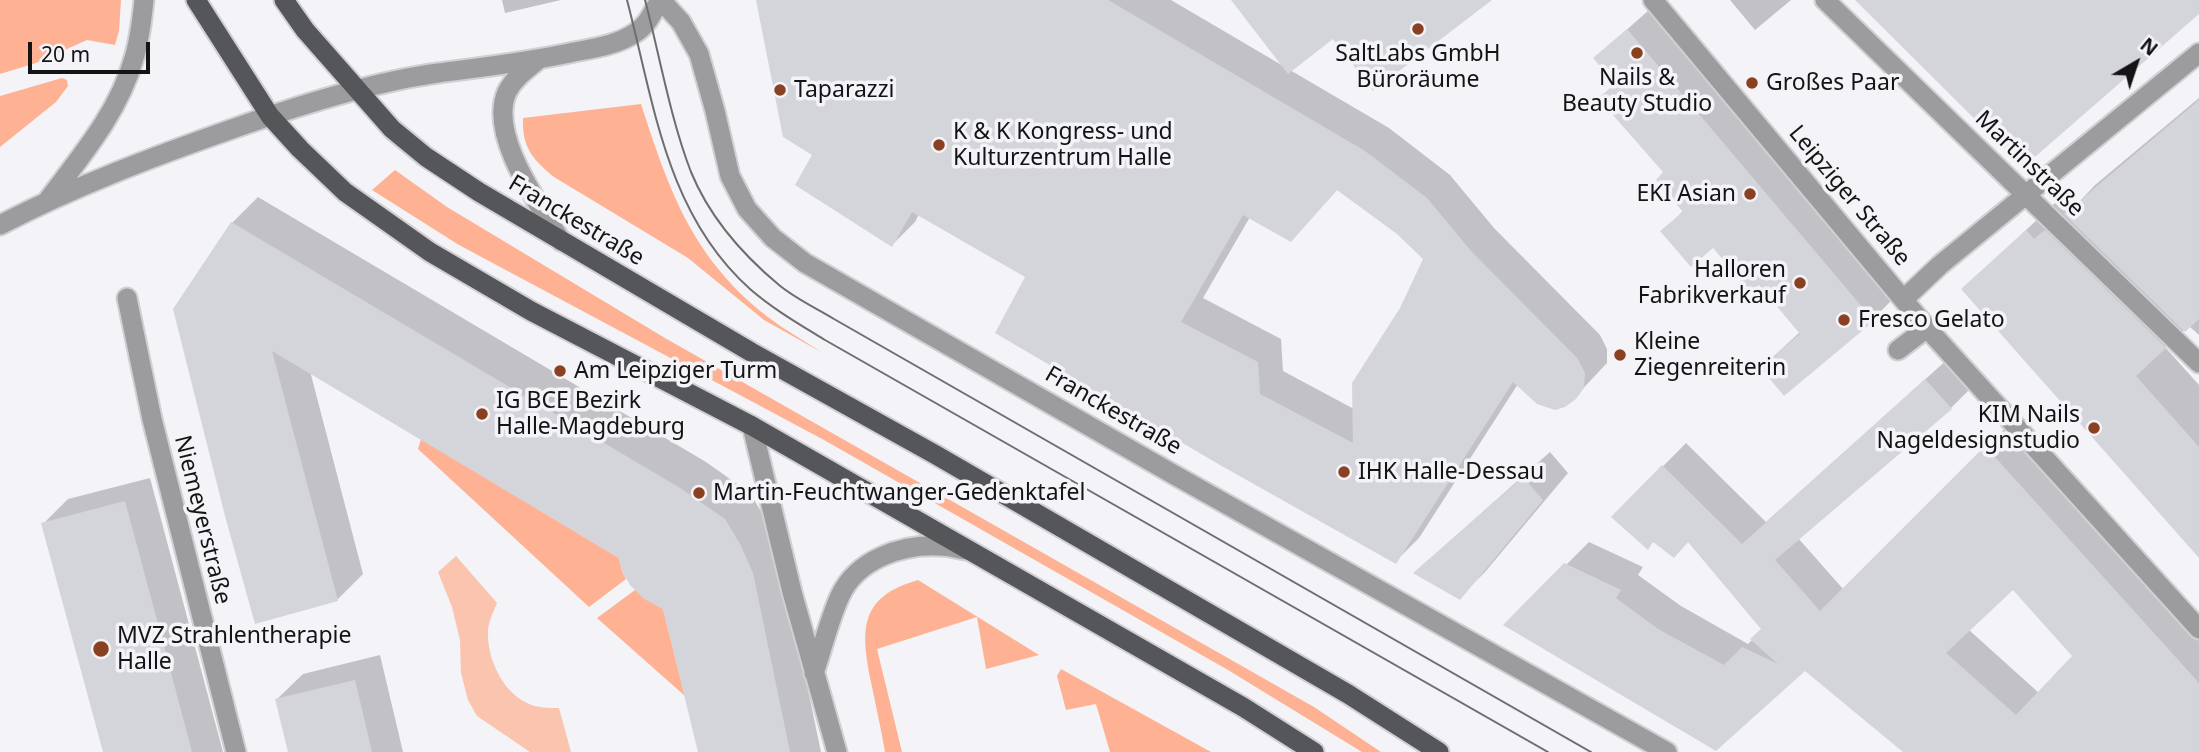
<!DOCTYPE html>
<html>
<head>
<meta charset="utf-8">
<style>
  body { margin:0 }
  #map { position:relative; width:2199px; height:752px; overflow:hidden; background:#f3f3f8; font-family:"Noto Sans",sans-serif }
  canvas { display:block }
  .north { position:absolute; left:2101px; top:28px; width:70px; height:70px; -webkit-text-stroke:5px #f3f3f8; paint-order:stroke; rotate:39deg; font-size:19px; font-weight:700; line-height:28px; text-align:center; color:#141416 }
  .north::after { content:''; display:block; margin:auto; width:24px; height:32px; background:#141416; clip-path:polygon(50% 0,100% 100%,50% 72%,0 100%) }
  .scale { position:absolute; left:28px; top:42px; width:122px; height:32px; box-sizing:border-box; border:4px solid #141416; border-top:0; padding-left:9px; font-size:21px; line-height:24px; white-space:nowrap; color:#141416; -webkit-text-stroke:5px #f3f3f8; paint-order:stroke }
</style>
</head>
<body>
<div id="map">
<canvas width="2199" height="752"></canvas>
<div class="north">N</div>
<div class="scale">20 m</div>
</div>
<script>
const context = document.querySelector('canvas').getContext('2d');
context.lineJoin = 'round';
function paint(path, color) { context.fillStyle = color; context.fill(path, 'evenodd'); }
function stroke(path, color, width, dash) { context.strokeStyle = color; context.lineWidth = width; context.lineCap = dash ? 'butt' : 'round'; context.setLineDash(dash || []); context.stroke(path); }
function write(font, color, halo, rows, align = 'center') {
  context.font = font + ' "Noto Sans",sans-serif'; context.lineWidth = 7; context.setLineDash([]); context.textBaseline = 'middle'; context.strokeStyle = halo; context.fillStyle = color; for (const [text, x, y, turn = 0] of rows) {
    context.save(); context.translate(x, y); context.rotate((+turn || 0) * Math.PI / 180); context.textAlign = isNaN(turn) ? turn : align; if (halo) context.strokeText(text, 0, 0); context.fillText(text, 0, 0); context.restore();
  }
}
paint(new Path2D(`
  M0,0h121l-2,31 -4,14 -28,-5 -51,23 -36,11z
  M62,78l5,2 1,6 -12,16 -56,45v-51z
  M641,104c27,83 49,148 118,206 19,16 41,28 62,42l-57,-32 -76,-62 -134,-81c-22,-18 -32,-30 -31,-59z
  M395,170l52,37 218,131 649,369 67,45h-19l-134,-82 -404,-230 -365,-195 -87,-55z
  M421,439l198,119 3,13 4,8 -37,28 -171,-158z
  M918,580l121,75 -53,14 -9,-52 -100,32 25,103h-17c-4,-23 -9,-46 -14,-70 -10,-51 -13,-85 47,-102z
  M635,590l28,19 22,87 -88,-78z
  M1061,669l150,83h-101l-14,-48 -30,6 -9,-34z`), '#feb293');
paint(new Path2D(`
  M456,556l41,47c-4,10 -10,21 -9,32 0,25 15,57 39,68 10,5 22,5 32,5l12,44h-41l-53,-36 -9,-16 -7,-27 -1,-33 -8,-33 -14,-35z`), '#fac4ae');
paint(new Path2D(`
  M502,0h59l-56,13z
  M757,0h414l114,67 -52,-67h256l-156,37 -43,33 99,58 61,47 44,53 106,107 7,14v14l-33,35 -56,-14 -99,154 -23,23 -368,-284 -109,-63 -4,8 -23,23 -78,-91zM1338,189l60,43 27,26 -71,151 -71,-38 -2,-32 -78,-41 47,-81 41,23z
  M1730,0h61l-36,30z
  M1649,10l244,289 -21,21 -110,47 38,-35 -41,-50 -46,-37 -50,-14 21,-21 -19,-38 -64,-74 15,-15 -21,-25z
  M2199,98v237l-10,-9 -24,21 34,38v171l-236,-267 93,-87 8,9 11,-9 2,2 18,-19z
  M258,197l448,265 44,31 15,25 13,28 43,206h-121l-35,-144 -45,-51 -310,-186 53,203 -26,26 -105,-377z
  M1949,358l25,27 -23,23 -153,130 46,52 165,-166 190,211v117h-294l-100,-84 -89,80 -210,-123 83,-83 54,25 -5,8 43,31 67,38 15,-15 -74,-88 -15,15 -20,-15 -6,6 -35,-30 73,-74 80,79zM2013,588l61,68 -35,37 -70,-63z
  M1550,452l18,21 -83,99 -26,26 -43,-25 26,-25z
  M150,478l73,274h-119l-61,-228 25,-25z
  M380,655l23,97h-114l-12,-53 26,-25z`), '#0003');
paint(new Path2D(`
  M756,0h352l257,151 62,47 44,53 107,108 7,14 -1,15 -8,11 -11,8 -10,3 -18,-6 -24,-22 -117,182 -176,-99 -225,-132 30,-56 -113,-65 -20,35 -97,-62 17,-30 -29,-18zM1337,190l60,44 26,25 -23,49 -48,75 1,60 -93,-49 -2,-32 -77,-40 62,-107 48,27z
  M1231,0h261l-119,91 -40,-52 -45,35z
  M1855,0h344v14l-163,142 -23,1z
  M1627,29l247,292 -90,75 -24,-29 40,-33 -41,-49 -8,7 -38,-44 -22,19 -31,-36 23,-19 -27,-32 7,-8 -65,-74 17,-14 -22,-26z
  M2199,100v219l-14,13 -121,-118z
  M231,222l449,266 45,31 15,25 13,29 37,179h-92l-35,-143 -19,-10 -14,-14 -8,-14 -3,-13 -347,-207 66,250 -83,23 -30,-108 -52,-207z
  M2026,230l8,9 11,-9 121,118 -30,28 63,71v111l-238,-269z
  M1925,379l27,30 -177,151 45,51 165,-165 214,237v69h-296l-98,-81 -89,80 -213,-126 61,-62 57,27 -5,8 42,31 66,36 18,-18 36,17 -28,-25 11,-10 -73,-87 -14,16 -21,-16 -5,8 -37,-33 51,-52 80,79zM2013,590l59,66 -56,59 -70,-62z
  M1523,477l20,23 -83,100 -47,-27z
  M125,501l40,149 27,102h-89l-62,-229z
  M355,680l17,72h-84l-13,-53z`), '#d4d5da');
const service = new Path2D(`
  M661,0l20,22 18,32 16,57 15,65 17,33 26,29 32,25 366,210 496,279`);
const pedestrian = new Path2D(`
  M1653,0l274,328 272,301
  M1825,0l374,363
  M1904,299l36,-34 259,-212
  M1898,350l29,-22`);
const minor = new Path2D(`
  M127,298l25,121 84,333
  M752,426l40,166 45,160
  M814,673c9,-26 15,-53 26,-77 17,-37 62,-52 100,-50 9,0 18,3 27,4`);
const tertiary = new Path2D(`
  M538,60c-11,9 -24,18 -31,32 -19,43 32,112 54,149
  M48,200c33,-44 71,-88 86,-142 6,-19 8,-39 10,-58
  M0,225c75,-39 155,-69 235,-97 62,-22 137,-46 203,-55 46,-6 91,-11 136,-21 21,-4 43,-7 61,-19 12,-7 18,-21 25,-33`);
const primary = new Path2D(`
  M196,0l74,116 30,33 45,43 85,60 101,59 221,115 491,281 71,45
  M284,0l21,30 87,99 34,28 53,35 272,160 185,103 412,239 91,58`);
stroke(service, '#cfcfd4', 23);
stroke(pedestrian, '#cfcfd4', 23);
stroke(minor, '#cfcfd4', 23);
stroke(tertiary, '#cfcfd4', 23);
stroke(primary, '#cfcfd4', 23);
stroke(service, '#9c9c9e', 19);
stroke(pedestrian, '#9c9c9e', 19);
stroke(minor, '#9c9c9e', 19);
stroke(tertiary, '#9c9c9e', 19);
stroke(primary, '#555659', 19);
stroke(new Path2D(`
  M627,0c27,103 39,214 123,289 23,20 49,35 75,51l723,412
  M645,0c15,57 25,117 46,172 18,44 52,83 88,113 17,14 37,23 55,34l757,433`), '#6e6e71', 2);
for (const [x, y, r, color] of [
  [1418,29,7,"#894121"],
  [1637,53,7,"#894121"],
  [1752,83,7,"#894121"],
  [780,90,7,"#894121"],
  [939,145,7,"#894121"],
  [1750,194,7,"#894121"],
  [1800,283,7,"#894121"],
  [1844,320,7,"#894121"],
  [1620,355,7,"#894121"],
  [560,371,7,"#894121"],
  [482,414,7,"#894121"],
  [2094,428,7,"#894121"],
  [1344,472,7,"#894121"],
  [699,493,7,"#894121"],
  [101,649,9,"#894121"]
]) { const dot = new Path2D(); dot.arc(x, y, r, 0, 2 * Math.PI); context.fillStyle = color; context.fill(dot); stroke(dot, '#f3f3f8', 2.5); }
write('23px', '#141416', '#f3f3f8', [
  ["SaltLabs GmbH",1418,54,"center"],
  ["Büroräume",1418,80,"center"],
  ["Nails &",1637,78,"center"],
  ["Beauty Studio",1637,104,"center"],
  ["Großes Paar",1766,83],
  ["Taparazzi",794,90],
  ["K & K Kongress- und",953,132],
  ["Kulturzentrum Halle",953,158],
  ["EKI Asian",1736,194,"right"],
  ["Halloren",1786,270,"right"],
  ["Fabrikverkauf",1786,296,"right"],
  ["Fresco Gelato",1858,320],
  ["Kleine",1634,342],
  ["Ziegenreiterin",1634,368],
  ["Am Leipziger Turm",574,371],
  ["IG BCE Bezirk",496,401],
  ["Halle-Magdeburg",496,427],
  ["KIM Nails",2080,415,"right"],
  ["Nageldesignstudio",2080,441,"right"],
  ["IHK Halle-Dessau",1358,472],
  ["Martin-Feuchtwanger-Gedenktafel",713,493],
  ["MVZ Strahlentherapie",117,636],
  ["Halle",117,662]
], 'left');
write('23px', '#141416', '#f3f3f8', [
  ["Martinstraße",2029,164,44],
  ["Leipziger Straße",1849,196,50],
  ["Franckestraße",576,221,31],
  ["Franckestraße",1113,411,30],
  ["Niemeyerstraße",202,520,76]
]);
</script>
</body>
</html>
